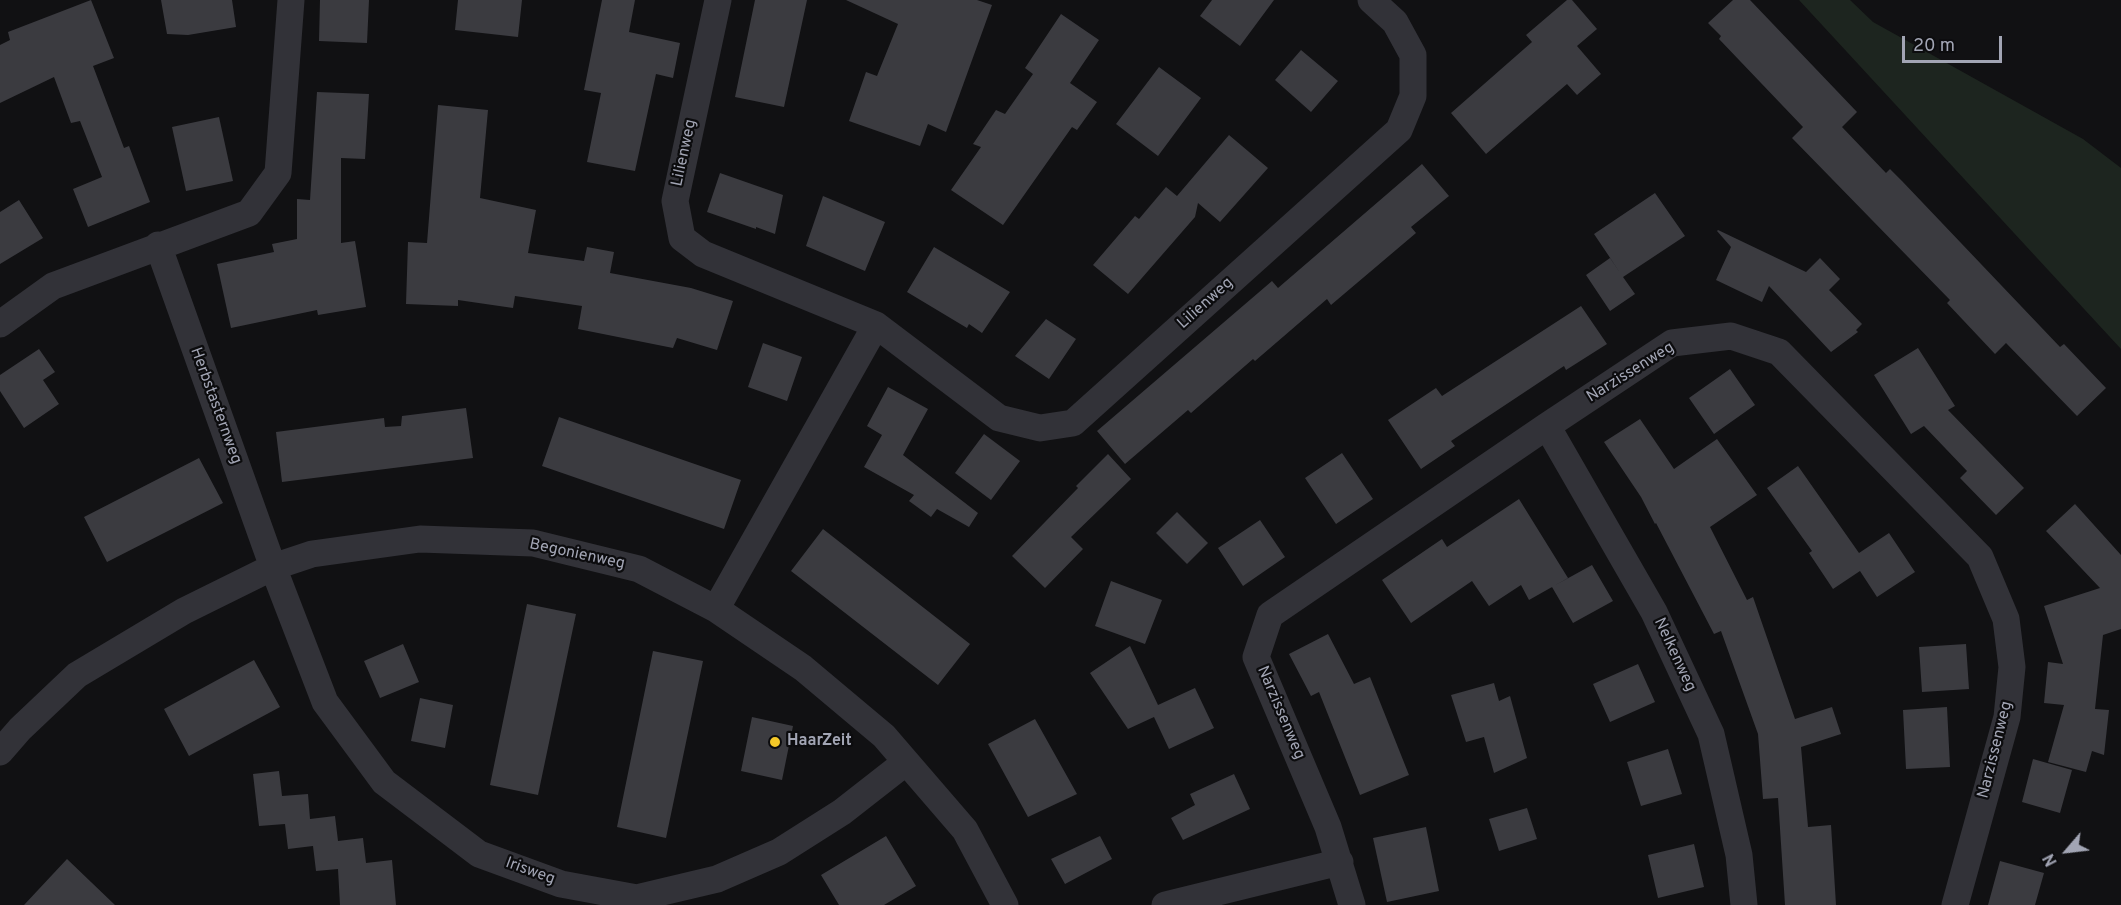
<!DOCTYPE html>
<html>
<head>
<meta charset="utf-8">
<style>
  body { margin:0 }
  #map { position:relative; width:2121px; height:905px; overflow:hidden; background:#111113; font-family:Overpass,sans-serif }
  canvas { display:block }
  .north { position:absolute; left:2037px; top:821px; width:60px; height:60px; -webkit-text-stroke:4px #0c0c0e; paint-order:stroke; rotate:242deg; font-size:16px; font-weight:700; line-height:24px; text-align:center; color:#a2a5b4 }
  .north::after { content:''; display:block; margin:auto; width:21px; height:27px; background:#a2a5b4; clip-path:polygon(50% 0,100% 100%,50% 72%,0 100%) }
  .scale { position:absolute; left:1902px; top:36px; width:100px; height:27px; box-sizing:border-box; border:3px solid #a2a5b4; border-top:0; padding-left:8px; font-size:18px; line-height:21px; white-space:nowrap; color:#a2a5b4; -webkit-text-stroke:4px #0c0c0e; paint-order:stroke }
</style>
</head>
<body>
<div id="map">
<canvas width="2121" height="905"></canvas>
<div class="north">N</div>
<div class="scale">20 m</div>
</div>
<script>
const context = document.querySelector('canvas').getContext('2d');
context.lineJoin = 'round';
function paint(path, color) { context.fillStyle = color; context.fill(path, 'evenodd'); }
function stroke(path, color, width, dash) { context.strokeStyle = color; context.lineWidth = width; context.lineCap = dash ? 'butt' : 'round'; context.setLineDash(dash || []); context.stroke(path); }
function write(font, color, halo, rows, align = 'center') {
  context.font = font + ' Overpass,sans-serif'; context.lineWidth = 4.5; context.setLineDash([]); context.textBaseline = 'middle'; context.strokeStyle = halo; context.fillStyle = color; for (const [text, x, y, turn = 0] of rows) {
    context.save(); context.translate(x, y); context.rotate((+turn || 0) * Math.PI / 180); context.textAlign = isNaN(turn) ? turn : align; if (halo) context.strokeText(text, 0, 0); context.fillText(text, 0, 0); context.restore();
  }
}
paint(new Path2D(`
  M1799,0h51l23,22 210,117 38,29v181z`), '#1d251f');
paint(new Path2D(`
  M91,0l23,58 -21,8 31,82 5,-2 21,56 -62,25 -15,-38 29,-12 -22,-56 -9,2 -17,-46 -54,26v-58l10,-5 -2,-8z
  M161,0h71l4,27 -48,8 -21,-1z
  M320,0h49l-2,43 -48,-2z
  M458,0h64l-4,37 -63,-7z
  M602,0h33l-6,32 51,11 -7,35 -17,-4 -21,97 -48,-9 14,-69 -17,-3z
  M755,0h52l-23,107 -49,-10z
  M846,0h131l15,5 -46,127 -18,-8 -8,22 -71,-25 17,-49 11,4 21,-52z
  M1212,0h62l-34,46 -40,-30z
  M1567,0h5l25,29 -20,17 24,28 -24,21 -10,-11 -81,70 -35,-41 81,-71 -6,-7z
  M1733,0h17l107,112 -15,15 44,46 4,-4 12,12 158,166 4,-3 42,44 -29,28 -71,-73 -11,11 -48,-51 3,-3 -158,-162 11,-11 -84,-88 2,-3 -13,-13z
  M1061,14l38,26 -29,43 27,19 -20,28 -5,-3 -69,98 -52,-35 30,-43 -8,-3 23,-34 9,4 28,-40 -8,-6z
  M1301,50l37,31 -27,31 -36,-32z
  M1159,67l42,31 -43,58 -42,-32z
  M317,92l52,2 -4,65 -24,-1v85l14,-2 11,66 -48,8 -1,-5 -86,18 -14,-64 57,-12 -2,-8 25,-5v-40l13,1z
  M438,105l50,5 -8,88 56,12 -8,43 56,8 3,-14 27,5 -4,21 81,15 42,13 -16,49 -40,-12 -4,10 -95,-19 4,-23 -67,-10 -2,12 -55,-8v6l-52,-2 2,-62 19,1z
  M219,117l14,64 -47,10 -14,-64z
  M1229,135l39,33 -48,54 -22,-19 -3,14 -67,77 -35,-29 42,-49 4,3 27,-32 11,9z
  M1422,164l27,32 -38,31 5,6 -85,72 -4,-6 -72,62 -2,-2 -62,54 -3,-3 -63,54 -28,-33 175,-150 6,7z
  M720,173l63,22 -8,39 -19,-7v2l-49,-17z
  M1655,193l30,43 -62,41 12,17 -25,17 -24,-36 24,-17 11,16 -27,-40z
  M823,196l62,26 -20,49 -59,-25z
  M19,200l24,38 -43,26v-52z
  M1718,230l88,42 14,-14 20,21 -11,11 33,34 -6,6 2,2 -27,20 -62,-66 -7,16 -46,-22 15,-33 -14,-16z
  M934,247l76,45 -28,41 -13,-9 -2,4 -60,-36z
  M1581,306l26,38 -41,26 -2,-4 -113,75 4,5 -34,23 -33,-49 48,-32 6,8z
  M1046,319l30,20 -27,40 -34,-23z
  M763,343l39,14 -15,44 -39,-14z
  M1918,348l37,58 -7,4 76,78 -28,27 -36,-37 7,-7 -43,-45 -13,8 -37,-59z
  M39,349l16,23 -12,8 16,24 -35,24 -24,-37v-16z
  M1730,369l25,36 -41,29 -25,-36z
  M888,387l40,22 -25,46 75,58 -9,14 -32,-18 -6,8 -22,-16 5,-6 -50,-28 18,-32 -15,-9z
  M466,408l7,50 -191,24 -6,-50 108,-14 1,9 16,-1 1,-10z
  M559,417l182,63 -17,49 -182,-63z
  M1640,419l34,50 43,-30 40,56 -47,32 37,73 6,-3 42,122 37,-12 9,27 -40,13 7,80 23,-2 5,80h-51l-7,-107 -15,1 -5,-65 -37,-103 -7,3 -58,-111 -1,1 -14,-27 -37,-55z
  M984,434l36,27 -29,39 -36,-27z
  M1342,453l31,46 -37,25 -31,-46z
  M1108,454l23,25 -60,58 12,12 -38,39 -33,-32 66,-68 -2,-2z
  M199,458l24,45 -116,59 -23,-45z
  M1798,466l61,87 30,-20 26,39 -38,25 -17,-26 -27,18 -24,-36 3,-2 -45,-63z
  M1519,499l49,79 -39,22 -8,-15 -32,21 -17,-25 -61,42 -29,-43 60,-41 5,8z
  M2075,504l46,51v74l-18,6 -8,74 14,1 -5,45 -12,-4 -6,21 -38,-10 16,-57 -20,-2 4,-41 15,2 -19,-58 56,-18 -54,-57z
  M1177,512l31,31 -21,21 -31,-31z
  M1260,520l25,37 -42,29 -25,-38z
  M823,529l147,115 -32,41 -147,-114z
  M1592,565l21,36 -40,22 -21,-36z
  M1111,581l51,19 -17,44 -50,-18z
  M527,604l49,10 -38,181 -48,-10z
  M1328,634l26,50 16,-7 39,98 -49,20 -41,-103 -8,4 -22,-42z
  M403,644l16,38 -39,16 -16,-37z
  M1966,644l3,45 -47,3 -3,-45z
  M1130,646l28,59 37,-17 19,40 -45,21 -15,-32 -26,12 -38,-56z
  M653,651l50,10 -37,177 -49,-11z
  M254,660l26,47 -91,49 -25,-47z
  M1638,664l17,38 -45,20 -17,-38z
  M1494,683l5,18 11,-5 17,62 -33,15 -10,-36 -18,5 -15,-47z
  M420,698l33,7 -8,43 -34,-7z
  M1947,707l3,60 -44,2 -3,-59z
  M752,717l41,9 -11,54 -41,-9z
  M1035,719l42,75 -49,23 -40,-73z
  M1668,749l14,45 -41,12 -14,-44z
  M2033,759l39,11 -12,43 -38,-11z
  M279,771l3,25 26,-2 2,25 25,-3 3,25 25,-3 3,25 26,-3 4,45h-56l-2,-36 -22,2 -3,-25 -25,3 -3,-25 -26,2 -6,-52z
  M1234,774l16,35 -67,31 -12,-22 24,-13 -5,-11z
  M1527,808l10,31 -38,12 -10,-32z
  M1426,827l13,64 -52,11 -14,-64z
  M886,836l30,50 -32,19h-45l-18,-30z
  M1100,836l12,23 -47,25 -14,-25z
  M1694,844l10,43 -46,11 -10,-43z
  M67,859l48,46h-91z
  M2000,861l44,12 -9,32h-47z`), '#3b3b40');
stroke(new Path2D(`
  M718,0l-43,201 7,37 21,16 173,71 123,93 41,10 33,-5 326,-293 14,-34v-41l-18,-33 -24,-22
  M158,245l115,322 52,135 59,80 95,72 82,30 76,14 80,-19 62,-27 63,-40 64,-50
  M0,324l53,-38 196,-73 29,-40 13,-173
  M1547,426l107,186 57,122 28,121 5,50
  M716,609l160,-284
  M0,752l20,-23 57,-54 107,-64 89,-44 39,-13 108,-15 113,4 106,26 77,40 87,59 81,68 81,94 40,75
  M1165,905l175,-43
  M1352,905l-24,-78 -72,-170 14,-42 277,-189 125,-83 59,-7 48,16 201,205 26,62 6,48 -5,50 -52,188`), '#323238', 27);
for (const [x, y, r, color] of [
  [775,742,6,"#f4c828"]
]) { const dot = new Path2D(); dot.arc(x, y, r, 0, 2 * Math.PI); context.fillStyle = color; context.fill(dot); stroke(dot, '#0c0c0e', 2); }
write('16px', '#a2a5b4', '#0c0c0e', [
  ["Lilienweg",685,153,-78],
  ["Lilienweg",1206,304,-42],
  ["Narzissenweg",1631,373,-32],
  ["Herbstasternweg",215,406,70],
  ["Begonienweg",577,555,12],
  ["Nelkenweg",1674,655,65],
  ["Narzissenweg",1280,713,67],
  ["Narzissenweg",1996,750,-76],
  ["Irisweg",530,872,20]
]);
write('bold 16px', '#a2a5b4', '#0c0c0e', [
  ["HaarZeit",787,742]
], 'left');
</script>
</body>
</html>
